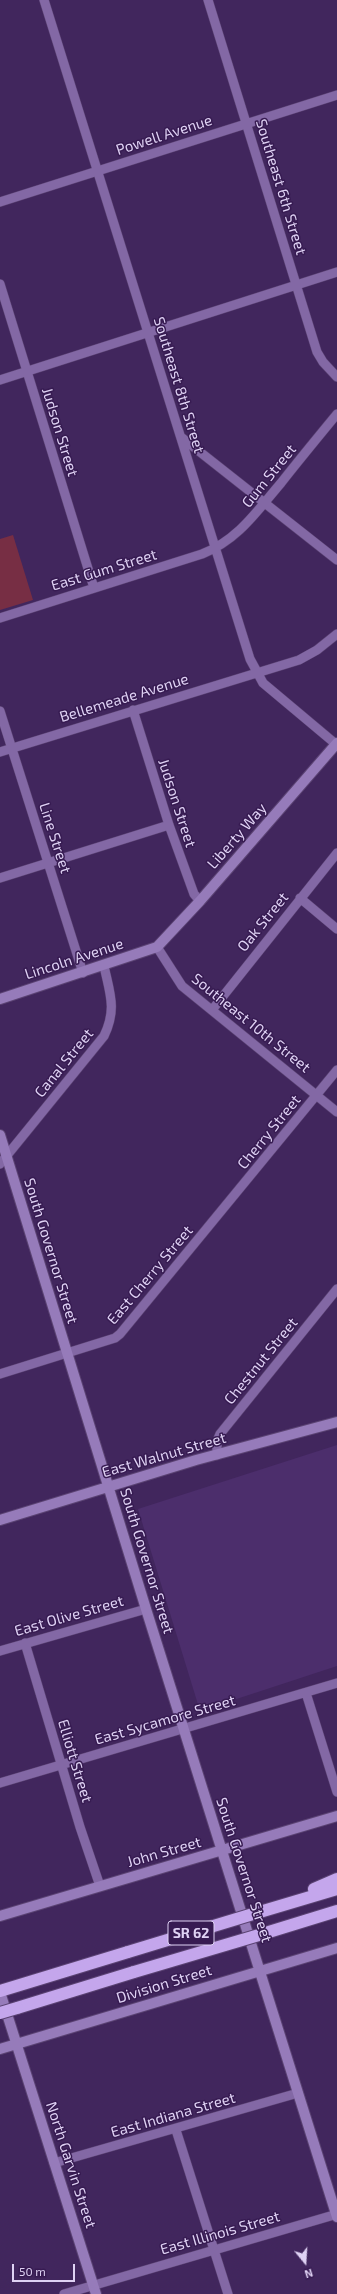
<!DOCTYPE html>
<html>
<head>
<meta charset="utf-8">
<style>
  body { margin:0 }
  #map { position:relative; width:337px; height:2294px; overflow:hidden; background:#41265d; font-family:"Exo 2",sans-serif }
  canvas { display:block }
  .north { position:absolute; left:285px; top:2242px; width:40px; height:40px; -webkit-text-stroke:3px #371b52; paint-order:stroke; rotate:162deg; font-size:11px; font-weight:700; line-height:16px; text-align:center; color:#dfd2f4 }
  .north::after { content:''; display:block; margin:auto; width:14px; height:18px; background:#dfd2f4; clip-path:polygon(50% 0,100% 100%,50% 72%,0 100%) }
  .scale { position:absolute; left:12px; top:2264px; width:63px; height:18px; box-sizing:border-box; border:2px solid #dfd2f4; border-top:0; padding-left:5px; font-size:12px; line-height:14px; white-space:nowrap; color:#dfd2f4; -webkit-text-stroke:3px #371b52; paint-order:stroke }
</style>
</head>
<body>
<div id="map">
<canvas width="337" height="2294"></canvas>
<div class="north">N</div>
<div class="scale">50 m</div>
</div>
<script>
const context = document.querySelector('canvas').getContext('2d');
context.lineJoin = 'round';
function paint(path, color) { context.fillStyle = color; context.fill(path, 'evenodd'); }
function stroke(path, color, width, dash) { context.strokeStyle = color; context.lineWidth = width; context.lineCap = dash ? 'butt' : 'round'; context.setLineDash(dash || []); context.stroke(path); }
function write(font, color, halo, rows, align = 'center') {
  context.font = font + ' "Exo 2",sans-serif'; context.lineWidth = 3; context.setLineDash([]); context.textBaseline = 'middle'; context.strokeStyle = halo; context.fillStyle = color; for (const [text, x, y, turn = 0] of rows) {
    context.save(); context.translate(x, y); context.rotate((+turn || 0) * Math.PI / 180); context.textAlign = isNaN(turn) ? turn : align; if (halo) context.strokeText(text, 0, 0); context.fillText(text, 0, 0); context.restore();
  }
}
paint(new Path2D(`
  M337,1445v221l-137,45 -62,-202z`), '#4c2e6c');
paint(new Path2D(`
  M13,535l20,65 -33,10v-71z`), '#772e44');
const street = new Path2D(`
  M44,0l206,659 13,24 74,62
  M208,0l109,352 6,10 14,15
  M0,202l337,-107
  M0,284l94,304
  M0,380l337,-108
  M181,437l156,123
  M0,618l202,-64c36,-14 55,-43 79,-71 18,-23 37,-46 56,-69
  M133,710l36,115 25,69 6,7
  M0,711l83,262
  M0,752l299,-92 18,-10 20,-16
  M0,878l169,-53
  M300,898l37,31
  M157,947l25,39 155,126
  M212,1010l125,-157
  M0,1164l104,-128c13,-27 6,-42 0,-70
  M0,1374l115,-36 5,-4 217,-264
  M217,1455v-14l3,-7 117,-145
  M25,1643l55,184 20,59
  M0,1651l146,-42
  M306,1693l31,99
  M0,1783l337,-100
  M176,2130l52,164
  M54,2163l244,-70
  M64,2294l273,-80`);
const secondary = new Path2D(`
  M0,999l157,-52 43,-46 137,-158
  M0,1135l146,474 191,608
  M0,1520l196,-60 141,-38
  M0,1916l337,-100
  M0,1992l96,302
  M0,2049l337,-101`);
const highway = new Path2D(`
  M314,1889l23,-10
  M253,1914l84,-25
  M259,1935l78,-24
  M0,1991l128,-39
  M17,2008l117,-36`);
stroke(street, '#5b4373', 10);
stroke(secondary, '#5b4373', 12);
stroke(highway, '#5b4373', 14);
stroke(street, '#8368a5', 9);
stroke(secondary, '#967bba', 10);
stroke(highway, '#c4a6ec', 12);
const highwayBridge = new Path2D(`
  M128,1952l125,-38
  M134,1972l125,-37
  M0,2013l17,-5`);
stroke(highwayBridge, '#5b4373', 14, []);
stroke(highwayBridge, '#c4a6ec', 12);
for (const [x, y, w] of [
  [191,1933,46]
]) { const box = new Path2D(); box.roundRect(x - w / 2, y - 12, w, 24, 3); context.fillStyle = '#371b52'; context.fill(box); stroke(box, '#dfd2f4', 1); }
write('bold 14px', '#dfd2f4', null, [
  ["SR 62",191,1933]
]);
write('15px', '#dfd2f4', '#371b52', [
  ["Powell Avenue",164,135,-18],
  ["Southeast 6th Street",281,187,73],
  ["Southeast 8th Street",179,385,73],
  ["Judson Street",60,432,73],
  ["Gum Street",269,476,-51],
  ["East Gum Street",104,570,-17],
  ["Bellemeade Avenue",124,698,-17],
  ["Judson Street",177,803,72],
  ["Liberty Way",237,836,-49],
  ["Line Street",55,838,72],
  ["Oak Street",263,922,-51],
  ["Lincoln Avenue",74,959,-18],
  ["Southeast 10th Street",251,1023,39],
  ["Canal Street",64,1063,-51],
  ["Cherry Street",269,1132,-51],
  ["South Governor Street",51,1251,73],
  ["East Cherry Street",150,1275,-50],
  ["Chestnut Street",261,1361,-51],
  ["East Walnut Street",164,1455,-16],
  ["South Governor Street",147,1561,73],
  ["East Olive Street",69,1616,-16],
  ["East Sycamore Street",165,1720,-16],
  ["Elliott Street",75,1761,73],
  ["John Street",164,1852,-16],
  ["South Governor Street",244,1870,72],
  ["Division Street",164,1984,-17],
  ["East Indiana Street",173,2115,-16],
  ["North Garvin Street",71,2165,72],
  ["East Illinois Street",220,2233,-16]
]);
</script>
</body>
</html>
